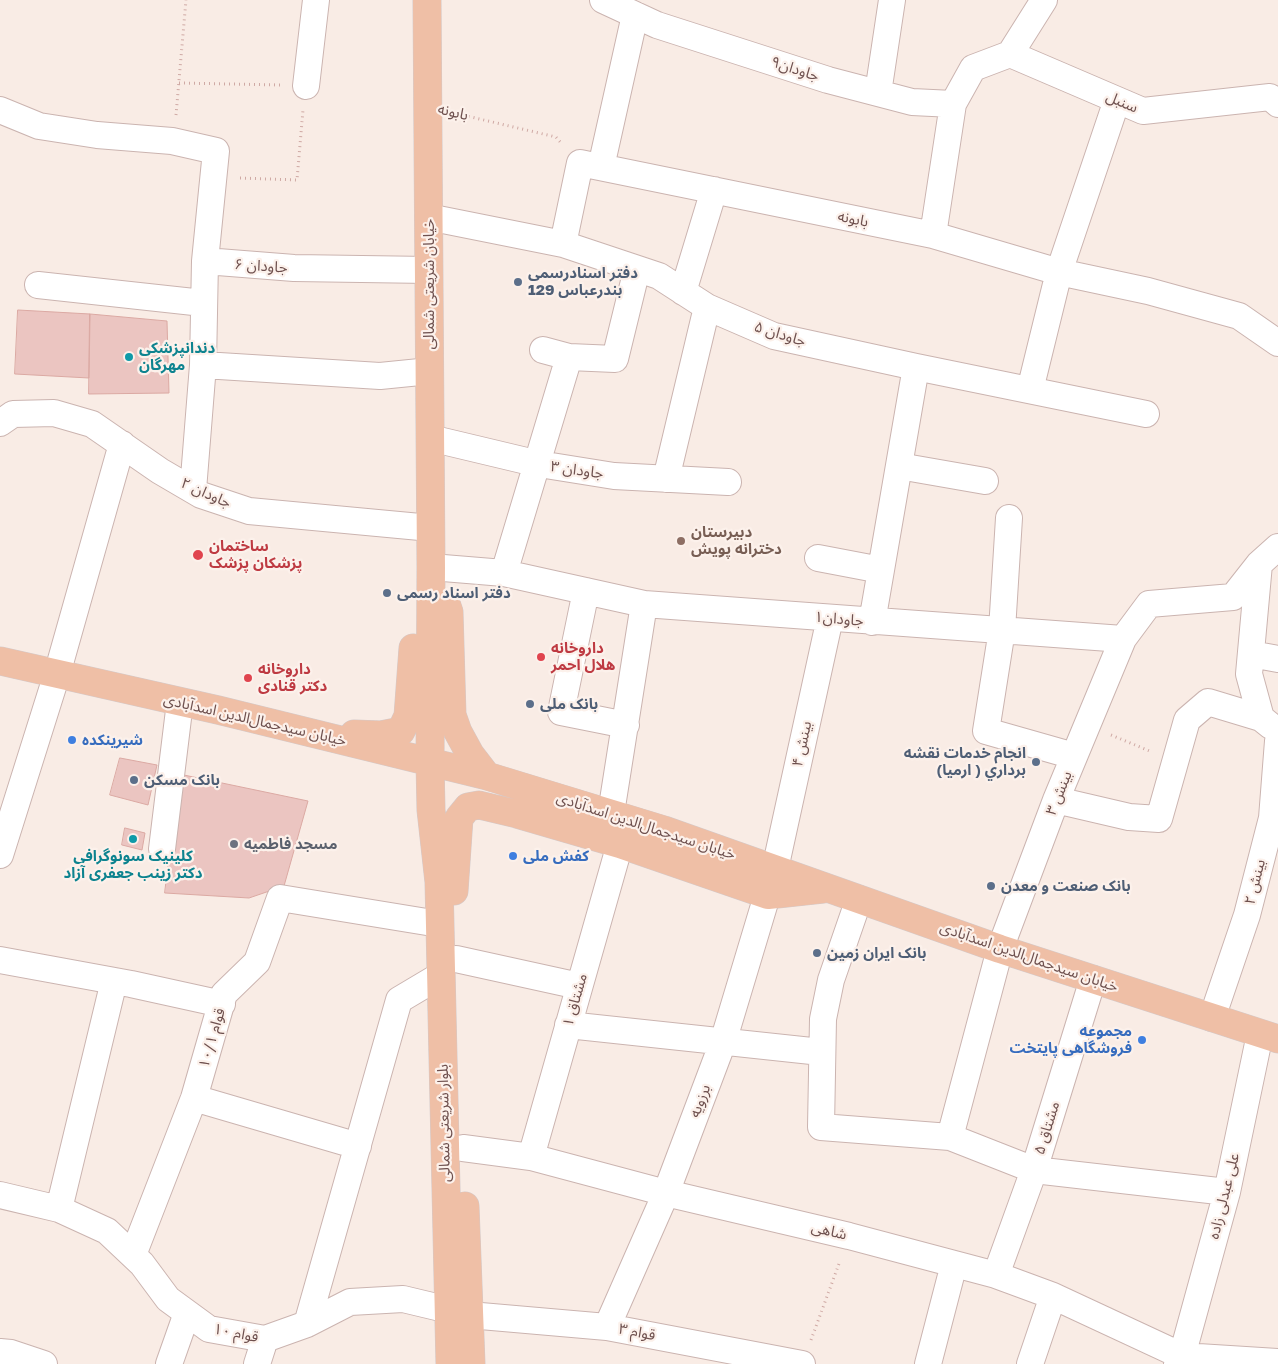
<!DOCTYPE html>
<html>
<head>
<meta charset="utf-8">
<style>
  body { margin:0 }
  canvas { display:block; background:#f9ece5 }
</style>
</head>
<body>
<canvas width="1278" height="1364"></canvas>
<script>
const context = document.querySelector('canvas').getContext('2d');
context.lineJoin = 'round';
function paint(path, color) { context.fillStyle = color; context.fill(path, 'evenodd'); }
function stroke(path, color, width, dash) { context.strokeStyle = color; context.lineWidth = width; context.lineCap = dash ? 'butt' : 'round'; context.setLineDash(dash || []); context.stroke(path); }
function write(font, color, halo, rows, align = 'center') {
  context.font = font + ' "Golos Text","Noto Sans Arabic",sans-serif'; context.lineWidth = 4.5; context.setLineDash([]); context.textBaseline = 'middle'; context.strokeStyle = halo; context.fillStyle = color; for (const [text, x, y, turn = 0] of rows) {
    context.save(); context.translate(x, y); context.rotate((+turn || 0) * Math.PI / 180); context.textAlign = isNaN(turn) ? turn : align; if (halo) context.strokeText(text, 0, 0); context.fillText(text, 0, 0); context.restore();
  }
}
const building = new Path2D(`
  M18,310l72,4 -1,64 -74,-4z
  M90,314l77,7 2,72 -80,1z
  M120,758l37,7 -9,40 -38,-10z
  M179,774l129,27 -24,85 -35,12 -84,-5z
  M125,828l20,5 -3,17 -20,-5z`);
paint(building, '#ebc5c1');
stroke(building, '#dba9a3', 1);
const minor = new Path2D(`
  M603,0l54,25 171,55 84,22 41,2 20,-36 37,-14 133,57 127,-14 8,7
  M1010,54l34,-54
  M306,86l10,-86
  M878,93l14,-93
  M0,110l39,16 58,9 75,6 44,10 -11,110 -2,104 -10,125
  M601,167l34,-152
  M428,217l135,27 96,32 48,31 67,29 142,31 230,47
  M933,235l20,-131
  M563,244l17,-81 353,72 126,37 89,19 91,25 39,27
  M205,261l89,7 135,2
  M38,285l165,18
  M683,292l31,-102
  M543,350l26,7 46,2 22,-90
  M203,365l177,11 50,-5
  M1030,390l29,-118 58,-172
  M0,423l13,-9 41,-1 38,11 68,47 41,24 48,16 182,17
  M430,438l109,26 75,12 114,6
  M899,466l86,15
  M666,479l41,-172
  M1009,518l-7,112 -16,101 88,25
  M818,558l63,12
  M1259,564l-10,110 12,44 10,8
  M431,567l73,6 140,31 479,35 26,-35 84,-7 26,-33 19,-17
  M504,573l65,-216
  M586,591l-25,121 65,13
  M872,622l44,-255
  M1251,654l27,5
  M1056,800l73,17 30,2 28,-99 21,-18 53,16
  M611,813l33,-209
  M162,849l18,-147
  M0,855l57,-181 65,-230
  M859,899l-28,81 -8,39 -2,108 129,10 84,33 193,22
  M456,959l123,27
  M0,960l131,24 91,20
  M1212,1018l35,-103 25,-97 6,-77
  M568,1025l253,27
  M194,1098l164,48
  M950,1137l50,-188 56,-149 67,-161
  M463,1148l68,9 135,36 183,43 147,39 57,21 129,60 45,-164 33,-158
  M531,1157l89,-313
  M0,1195l59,14 48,22 35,33 26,35 41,30 56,10 42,-15 43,-22 53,-3 46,11
  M59,1209l55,-228
  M133,1255l61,-157 30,-104 33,-32 23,-64 159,26
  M996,1275l38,-105 59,-191
  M469,1315l138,12 195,37
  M307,1324l92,-324 42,-25
  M607,1327l59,-134 57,-151 52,-173 55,-251
  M0,1352l11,1 33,11
  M169,1364l18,-51
  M257,1364l8,-25
  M928,1364l26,-100
  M1030,1364l23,-68
  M1177,1364l5,-8 96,6`);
const major = new Path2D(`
  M427,0l4,567 -1,195 1,48 8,72 11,482
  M447,606l2,6 3,103 6,17 12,22 17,22
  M0,661l218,49 269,66 177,54 336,119 278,90
  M354,734l27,1 20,-4 7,-15 5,-68
  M454,891l5,-73 9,-11 11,-2 38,9 103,30 148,51 55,-6
  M465,1206l6,158`);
stroke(minor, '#cbb4b0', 28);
stroke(major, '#d4caca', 29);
stroke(new Path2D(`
  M179,83l102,2
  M454,113l102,24 6,7
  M176,115l10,-115
  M240,178l57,2 6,-70
  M1111,735l41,17
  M811,1340l29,-79`), '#cfa9a4', 3, [1, 4]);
stroke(minor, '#fff', 26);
stroke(major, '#efbfa6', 28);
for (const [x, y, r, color] of [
  [518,282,5,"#5c6f8a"],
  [129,357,5,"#0f9aa8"],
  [681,541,5,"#8d6e63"],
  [198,555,6,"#e0444e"],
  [387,593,5,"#5c6f8a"],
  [541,657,5,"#e0444e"],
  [248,678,5,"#e0444e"],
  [530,704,5,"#5c6f8a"],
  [72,740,5,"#3f7fe0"],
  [1036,762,5,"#5c6f8a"],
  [134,780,5,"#5c6f8a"],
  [133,839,5,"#0f9aa8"],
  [234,844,5,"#6b7280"],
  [513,856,5,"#3f7fe0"],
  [991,886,5,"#5c6f8a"],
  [817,953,5,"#5c6f8a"],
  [1142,1040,5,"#3f7fe0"]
]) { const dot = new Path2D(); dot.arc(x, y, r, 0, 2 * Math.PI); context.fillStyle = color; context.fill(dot); stroke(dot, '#fcf1eb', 2); }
write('15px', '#6e504e', '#fcf1eb', [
  ["جاودان۹",795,69,18],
  ["سنبل",1122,102,23],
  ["بابونه",453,112,13],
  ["بابونه",853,219,12],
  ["جاودان ۶",261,266,4],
  ["خیابان شریعتی شمالی",429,284,-90],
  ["جاودان ۵",780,334,17],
  ["جاودان ۳",577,470,8],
  ["جاودان ۲",206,493,24],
  ["جاودان۱",839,619,5],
  ["خیابان سیدجمال‌الدین اسدآبادی",255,720,13],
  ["بینش ۴",802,744,-78],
  ["بینش ۳",1059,793,-68],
  ["خیابان سیدجمال‌الدین اسدآبادی",646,826,18],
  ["بینش ۲",1255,882,-76],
  ["خیابان سیدجمال‌الدین اسدآبادی",1029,957,19],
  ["مشتاق ۱",575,1000,-74],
  ["قوام ۱۰/۱",212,1038,-74],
  ["برزویه",700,1101,-69],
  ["بلوار شریعتی شمالی",444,1123,-91],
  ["مشتاق ۵",1047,1128,-73],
  ["علی عبدلی زاده",1224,1196,-76],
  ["شاهی",829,1231,13],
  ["قوام ۳",637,1332,11],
  ["قوام ۱۰",236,1333,11]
]);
write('bold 15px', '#4e5e75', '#fcf1eb', [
  ["دفتر اسنادرسمی",528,273],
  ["129 بندرعباس",528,290],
  ["دفتر اسناد رسمی",397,593],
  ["بانک ملی",540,704],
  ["انجام خدمات نقشه",1026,753,"right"],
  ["برداري ( ارميا)",1026,770,"right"],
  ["بانک مسکن",144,780],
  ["بانک صنعت و معدن",1001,886],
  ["بانک ایران زمین",827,953]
], 'left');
write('bold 15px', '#0d838f', '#fcf1eb', [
  ["دندانپزشکی",139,348],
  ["مهرگان",139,365],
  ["کلینیک سونوگرافی",133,856,"center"],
  ["دکتر زینب جعفری آزاد",133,873,"center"]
], 'left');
write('bold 15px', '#785e54', '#fcf1eb', [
  ["دبیرستان",691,532],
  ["دخترانه پویش",691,549]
], 'left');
write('bold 15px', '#be3a42', '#fcf1eb', [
  ["ساختمان",209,546],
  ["پزشکان پزشک",209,563],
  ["داروخانه",551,648],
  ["هلال احمر",551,665],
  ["داروخانه",258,669],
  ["دکتر قنادی",258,686]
], 'left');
write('bold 15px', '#366cbe', '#fcf1eb', [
  ["شیرینکده",82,740],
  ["کفش ملی",523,856],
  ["مجموعه",1132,1031,"right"],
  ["فروشگاهی پایتخت",1132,1048,"right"]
], 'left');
write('bold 15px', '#5b616d', '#fcf1eb', [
  ["مسجد فاطمیه",244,844]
], 'left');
</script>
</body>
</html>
